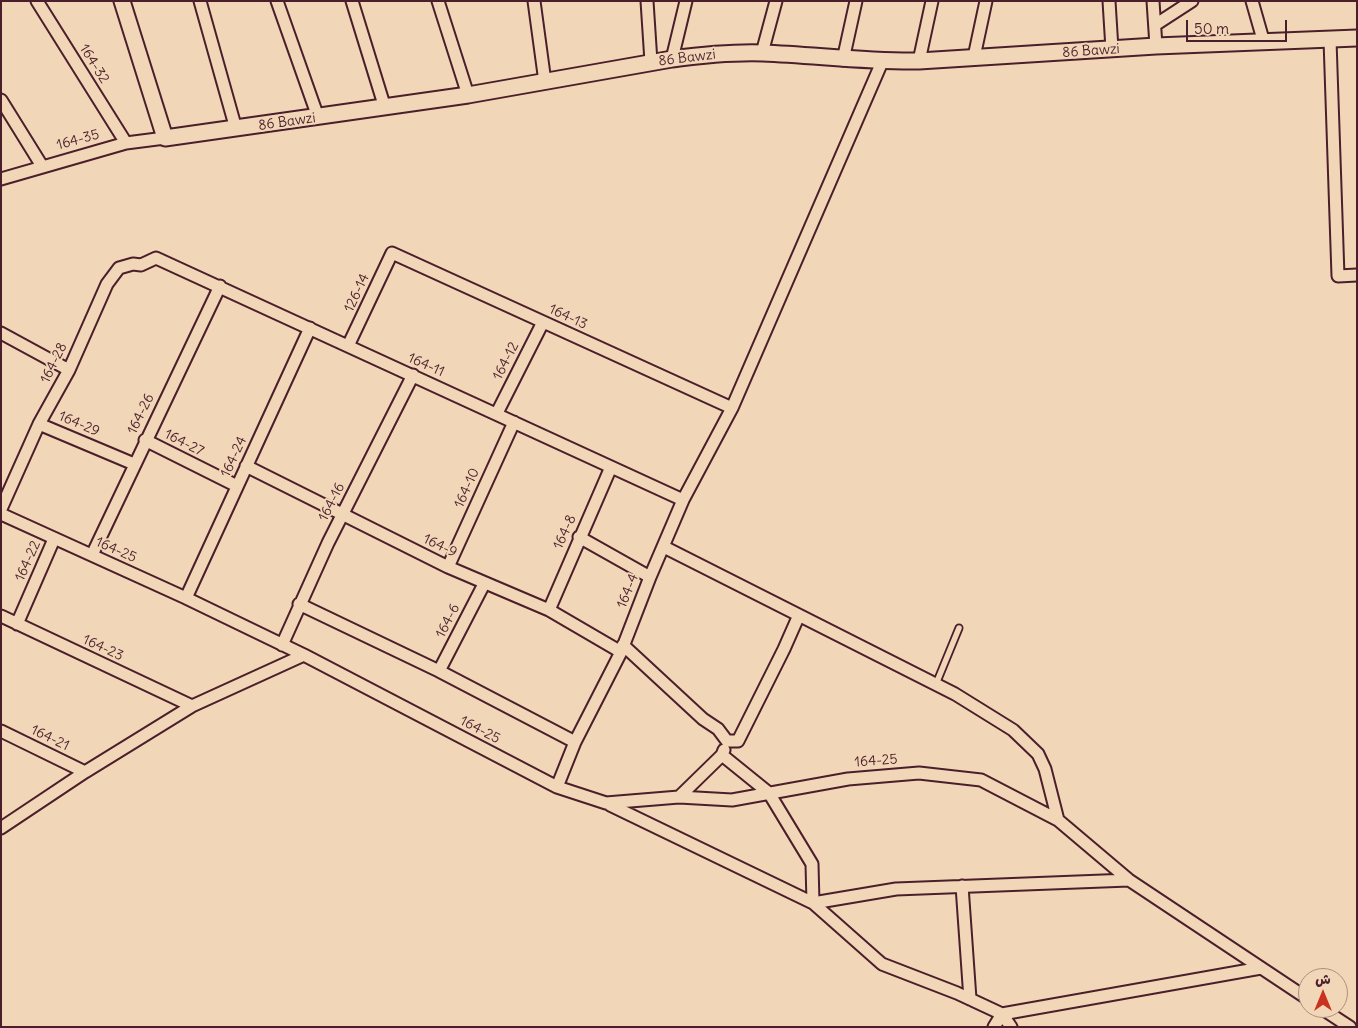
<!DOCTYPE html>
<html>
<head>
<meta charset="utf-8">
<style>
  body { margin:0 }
  #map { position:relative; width:1358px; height:1028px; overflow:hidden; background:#f2d6b8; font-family:Delius,"Playpen Sans Arabic",sans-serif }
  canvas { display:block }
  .frame { position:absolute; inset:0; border:2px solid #4a1f2b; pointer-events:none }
  .north { position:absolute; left:1298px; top:968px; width:50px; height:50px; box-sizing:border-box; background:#f2d6b8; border:1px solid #af8d80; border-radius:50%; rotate:0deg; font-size:14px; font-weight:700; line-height:20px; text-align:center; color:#4a1f2b }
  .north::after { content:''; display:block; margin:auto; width:18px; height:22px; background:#c8321e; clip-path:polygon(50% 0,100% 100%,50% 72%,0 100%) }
  .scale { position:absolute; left:1186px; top:20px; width:101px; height:22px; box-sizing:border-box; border:2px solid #4a1f2b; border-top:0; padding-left:6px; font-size:15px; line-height:18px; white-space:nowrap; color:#4a1f2b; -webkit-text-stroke:4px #f2d6b8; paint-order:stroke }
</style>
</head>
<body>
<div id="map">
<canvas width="1358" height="1028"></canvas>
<div class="frame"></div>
<div class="north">ش</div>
<div class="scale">50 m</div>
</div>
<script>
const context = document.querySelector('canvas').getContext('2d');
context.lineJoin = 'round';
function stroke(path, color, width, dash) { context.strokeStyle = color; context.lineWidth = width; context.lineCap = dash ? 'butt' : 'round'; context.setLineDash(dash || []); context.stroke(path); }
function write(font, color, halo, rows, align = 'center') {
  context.font = font + ' Delius,sans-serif'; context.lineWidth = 4; context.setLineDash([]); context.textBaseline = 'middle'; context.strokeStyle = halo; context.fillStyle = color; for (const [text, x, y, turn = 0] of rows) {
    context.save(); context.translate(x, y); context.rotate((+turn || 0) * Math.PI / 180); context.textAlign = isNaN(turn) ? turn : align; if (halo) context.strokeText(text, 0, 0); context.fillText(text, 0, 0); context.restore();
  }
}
const lane = new Path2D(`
  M936,684l23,-56`);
const street = new Path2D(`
  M37,1l89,142
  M200,1l36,128
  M277,1l41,116
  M352,1l33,107
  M438,1l30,94
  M534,1l11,81
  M647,1l4,61
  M1109,1l3,48
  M1153,1l3,45
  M1252,1l12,42
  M1155,25l37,-24
  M1330,40l8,236 19,-1
  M762,53l14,-52
  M974,57l12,-56
  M672,59l14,-58
  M843,60l13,-59
  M919,61l13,-60
  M1,100l41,66
  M1,179l125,-36 39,-5
  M1,333l68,37
  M348,346l44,-93 340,155
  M497,413l46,-91
  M39,424l95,40
  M145,440l92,46
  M246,466l202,101 101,43 72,42
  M1,509l38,-85 30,-54 38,-86 12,-16 14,-4 8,1 15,-7 527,242
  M1,514l185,84 118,57 253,132 49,16 73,-6 53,3 116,-21 71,-6 62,7 77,40 71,60 179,119
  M579,537l71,40
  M664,547l291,147 58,36 25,24 7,15 13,51
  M92,555l128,-269
  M448,567l66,-145
  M186,598l124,-270
  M299,604l140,67 136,71
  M549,610l62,-143
  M1,616l191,90
  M17,624l37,-85
  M282,645l46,-102 85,-168
  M623,645l80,74 15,10 9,12h11l46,-92 15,-34
  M439,671l45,-87
  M1,731l84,41
  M722,755l47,38 43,71 1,39 83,-14 233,-9
  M557,787l18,-45 46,-90 29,-75 33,-77 49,-92 150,-346
  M679,797l43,-42 2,-5
  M610,805l203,98 69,61 75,29 45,21 9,13
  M1,828l84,-56 107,-66 112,-51
  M962,886l8,113
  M1321,1008l29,19
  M994,1027l8,-13 259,-46`);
const secondary = new Path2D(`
  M122,1l43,137 303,-43 204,-36c30,-4 61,-7 91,-6 52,2 104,9 156,8l237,-15 201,-8`);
stroke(lane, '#4a1f2b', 9);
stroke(street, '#4a1f2b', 15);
stroke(secondary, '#4a1f2b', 19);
stroke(lane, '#f2d6b8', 5.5);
stroke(street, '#f2d6b8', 11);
stroke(secondary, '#f2d6b8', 15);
write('14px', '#4a1f2b', '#f2d6b8', [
  ["86 Bawzi",1091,51,-4],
  ["86 Bawzi",687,58,-7],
  ["164-32",94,64,58],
  ["86 Bawzi",287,122,-8],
  ["164-35",78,140,-15],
  ["126-14",357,293,-65],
  ["164-13",568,317,25],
  ["164-12",506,361,-63],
  ["164-28",54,363,-64],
  ["164-11",426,365,24],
  ["164-26",141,414,-64],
  ["164-29",79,424,23],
  ["164-27",184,443,27],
  ["164-24",234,457,-65],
  ["164-10",467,488,-66],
  ["164-16",332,502,-63],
  ["164-8",565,532,-66],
  ["164-9",440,546,26],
  ["164-25",116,550,24],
  ["164-22",28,561,-66],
  ["164-4",628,591,-68],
  ["164-6",448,621,-63],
  ["164-23",103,648,25],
  ["164-25",480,730,28],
  ["164-21",50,738,26],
  ["164-25",876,761,-4]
]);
</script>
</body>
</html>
